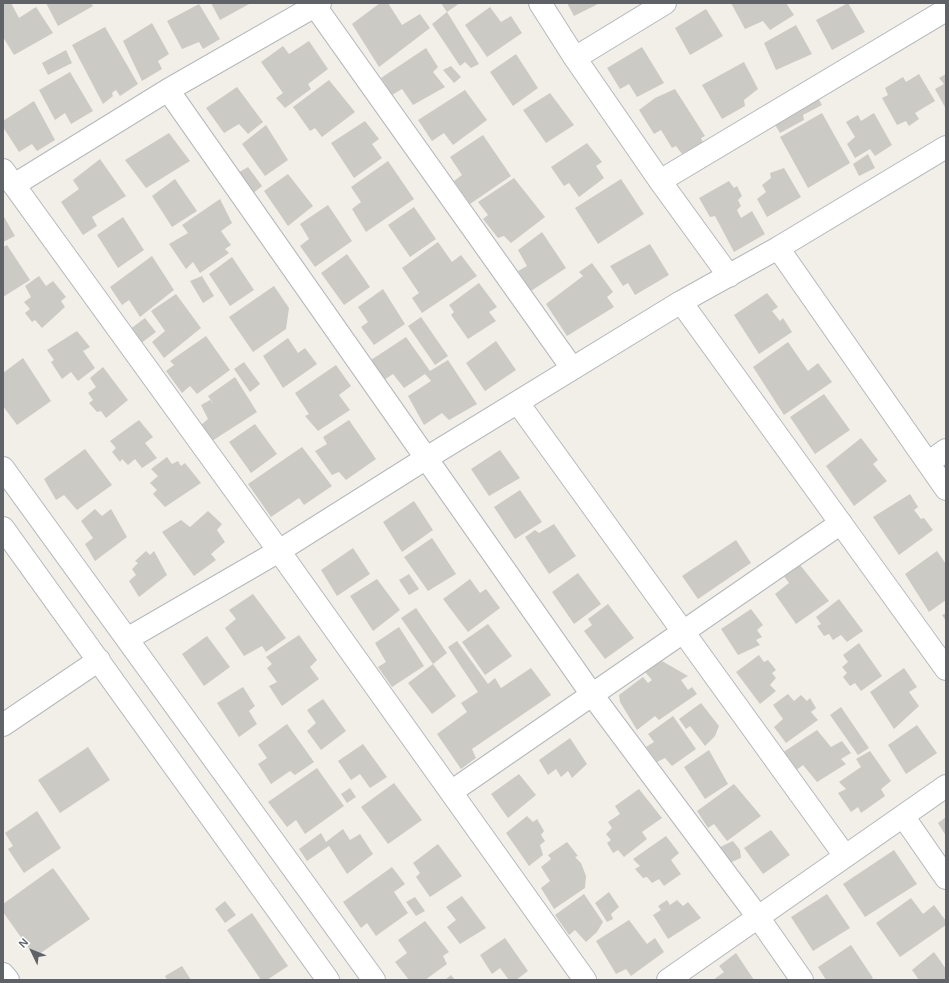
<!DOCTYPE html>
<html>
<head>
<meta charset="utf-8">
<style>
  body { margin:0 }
  #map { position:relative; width:949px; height:983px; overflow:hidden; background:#f1efe8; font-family:Arial,sans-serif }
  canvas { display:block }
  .frame { position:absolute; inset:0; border:4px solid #5f6368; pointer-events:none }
  .north { position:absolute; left:12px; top:931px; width:40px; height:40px; -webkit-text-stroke:3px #fff; paint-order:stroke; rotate:313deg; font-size:11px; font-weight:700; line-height:16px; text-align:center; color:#5f6368 }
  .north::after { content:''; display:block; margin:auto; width:14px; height:18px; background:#5f6368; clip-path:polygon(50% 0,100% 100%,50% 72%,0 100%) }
</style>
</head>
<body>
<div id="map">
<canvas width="949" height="983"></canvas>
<div class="frame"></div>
<div class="north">N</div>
</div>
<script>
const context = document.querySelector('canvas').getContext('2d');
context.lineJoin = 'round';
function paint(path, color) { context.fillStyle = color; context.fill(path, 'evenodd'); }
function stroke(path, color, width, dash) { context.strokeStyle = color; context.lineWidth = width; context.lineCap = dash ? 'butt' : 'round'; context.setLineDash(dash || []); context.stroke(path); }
paint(new Path2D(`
  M3,3h8l8,15 17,-11 17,26 -39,22 -11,-18z
  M46,3h45l2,3 -35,20z
  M211,3h40l-31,17z
  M380,3h8l14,22 18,-11 10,14 -51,39 -27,-43z
  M441,3h19l-13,9z
  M567,3h33l-26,13z
  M731,3h55l8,12 -24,15 -7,-9 -18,8z
  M848,3l17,29 -33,18 -16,-30z
  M199,4l21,35 -17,10 -4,-7 -17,7 -15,-28z
  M490,7l11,15 10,-6 11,17 -35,24 -22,-32z
  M706,9l17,27 -33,19 -15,-27z
  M447,12l32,52 -8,4 -6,-6 -5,4 -28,-42z
  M152,23l17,31 -11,7 4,8 -20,12 -19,-40z
  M796,25l16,29 -36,16 -12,-27z
  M105,27l33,57 -18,12 -4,-6 -4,3 1,3 -10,8 -31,-59z
  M309,41l19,28 -20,15 3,5 -26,19 -9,-10 7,-5 -22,-31 22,-16 6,8z
  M642,47l22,36 -27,14 -8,-13 -9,5 -13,-21z
  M426,48l12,19 -5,5 12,15 -32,18 -11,-16 -10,6 -11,-17z
  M66,50l6,13 -24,12 -6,-12z
  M516,54l22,34 -25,18 -23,-34z
  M744,62l14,27 -14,11 1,6 -23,13 -20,-34z
  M451,66l10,11 -7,6 -11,-13z
  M70,72l23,39 -22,13 -6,-11 -10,7 -16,-30z
  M919,74l16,27 -20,12 4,6 -10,7 -3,-5 -9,4 -15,-27 6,-3 -3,-7 18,-11 3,5z
  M946,74v35l-11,-20 9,-5 -5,-6z
  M329,80l26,32 -33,25 -7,-9 -5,3 -17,-24z
  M237,87l26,35 -15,12 -9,-10 -15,9 -18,-25z
  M675,89l30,47 -4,2 2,5 -21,11 -6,-8 -4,2 -11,-18 -7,4 -15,-24 16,-12z
  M465,90l22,30 -34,25 -9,-12 -12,8 -14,-21z
  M550,93l24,32 -28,18 -23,-33z
  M816,94l6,11 -19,10 1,5 -24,13 -8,-13z
  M34,101l21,39 -18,11 -5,-7 -13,8 -16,-25v-6z
  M822,113l28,50 -42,25 -28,-51z
  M874,113l18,32 -17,11 -5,-7 -15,9 -8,-14 8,-7 -9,-15 12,-7 3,6z
  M365,121l14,18 -7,5 10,14 -28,20 -23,-35z
  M266,125l22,35 -23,16 -23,-32z
  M169,133l21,28 -44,27 -21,-28z
  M483,135l28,41 -41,28 -16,-23 8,-6 -12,-18z
  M587,143l15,19 -6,4 8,12 -25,19 -10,-14 -5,3 -13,-19z
  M868,154l7,14 -16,8 -6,-12z
  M100,159l26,37 -34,21 5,9 -14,9 -22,-33 18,-13 -6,-9z
  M388,161l26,38 -48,33 -14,-23 9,-7 -10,-15z
  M248,167l14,19 -11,9 -15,-21z
  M784,168l17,29 -34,20 -10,-18 9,-7 -4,-7 9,-7 -1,-5z
  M288,174l25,32 -25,20 -24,-35z
  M514,178l31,39 -34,26 -7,-7 -6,2 -15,-19 5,-4 -10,-13z
  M175,179l22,32 -25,16 -20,-31z
  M621,179l23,35 -46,30 -23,-36z
  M729,181l5,7 3,-2 5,10 -4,4 3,6 -4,4 4,8 11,-7 13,23 -31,18 -19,-36 -5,1 -11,-19z
  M220,199l12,24 -11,8 10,14 -6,4 4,4 -29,20 -7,-11 -7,7 -17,-25 19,-11 -6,-8z
  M328,205l24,36 -37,26 -15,-21 9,-7 -9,-15z
  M414,207l22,32 -26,18 -22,-32z
  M3,215l12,21 -12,6z
  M123,217l21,33 -26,18 -21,-33z
  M542,232l24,36 -35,23 -13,-20 9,-5 -9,-16z
  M438,242l14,20 9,-7 16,21 -55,37 -10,-15 7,-5 -17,-25z
  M650,244l19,31 -34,20 -7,-12 -5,3 -13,-20z
  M7,245l23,35 -27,17v-50z
  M347,254l23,33 -26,18 -23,-32z
  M152,256l22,34 -34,27 -11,-17 -7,5 -12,-18z
  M232,257l22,33 -24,16 -21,-32z
  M592,263l21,29 -6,5 7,10 -47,29 -21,-32 37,-28 -4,-4z
  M39,276l7,10 7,-5 13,16 -5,4 4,6 -23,21 -7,-8 -3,2 -7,-9 5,-4 -6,-7 7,-5 -6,-11z
  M202,276l12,20 -11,7 -13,-22z
  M479,283l18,24 -8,5 7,9 -28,18 -17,-24 3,-3 -5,-7z
  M274,286l15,22 -3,21 -33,23 -24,-35z
  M383,289l22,35 -31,21 -13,-18 7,-5 -10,-15z
  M767,293l11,14 -6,4 8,10 3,-3 9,14 -33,22 -25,-39z
  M176,294l25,34 -37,30 -12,-16 13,-11 -14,-20z
  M421,317l27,39 -13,9 -27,-39z
  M145,318l11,14 -16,12 -11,-14z
  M77,331l13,16 -7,4 12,17 -17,13 -7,-9 -9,7 -11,-17 3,-2 -7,-10z
  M206,336l24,34 -33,24 -7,-8 -8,7 -16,-22 8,-6 -4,-4z
  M406,337l24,34 18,-11 29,44 -28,16 -7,-7 -18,12 -16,-29 23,-15 -6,-7 -21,14 -11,-14 -9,6 -13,-20z
  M288,338l10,15 7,-5 12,16 -34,24 -20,-32z
  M496,341l20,29 -31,21 -19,-28z
  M788,342l20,29 10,-8 14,19 -48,33 -31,-48z
  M23,358l28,43 -34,24 -14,-19v-33z
  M244,362l16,22 -10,8 -16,-23z
  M336,365l15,21 -12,9 11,15 -32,21 -13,-15 4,-2 -14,-21z
  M103,367l25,33 -22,18 -5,-7 -4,1 -8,-9 4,-3 -5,-7 8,-6 -6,-9z
  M235,377l22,35 -45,29 -11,-16 7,-6 -7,-14 9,-5 4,5 -6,-9z
  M824,394l26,36 -35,24 -25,-37z
  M139,420l14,17 -8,6 12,15 -15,10 -7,-9 -7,6 -6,-6 -2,3 -8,-10 4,-4 -6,-7z
  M349,420l27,39 -30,21 -7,-8 -7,3 -17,-24 12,-7 -4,-7z
  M255,424l22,30 -26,19 -22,-31z
  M861,438l17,22 -5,4 14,17 -33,25 -28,-40z
  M302,447l30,39 -28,19 -5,-7 -28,19 -23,-33z
  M85,449l27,36 -35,25 -13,-15 -8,5 -12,-21z
  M500,450l20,28 -31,18 -18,-27z
  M167,457l5,7 6,-3 3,5 4,-3 16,20 -36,24 -12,-13 4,-4 -7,-7 8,-7 -7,-7z
  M520,490l22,32 -27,17 -21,-32z
  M910,494l8,13 -4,3 7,9 3,-1 9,12 -34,25 -26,-38z
  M414,501l19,29 -31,22 -19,-30z
  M95,509l7,7 9,-7 16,28 -32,24 -10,-17 8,-6 -12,-17z
  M208,511l14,13 -5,6 8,12 -14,12 5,6 -22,16 -32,-44 19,-12 9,7z
  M554,524l22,32 -27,18 -24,-37 10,-7 4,3z
  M432,538l24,36 -28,17 -24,-34z
  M736,540l15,23 -53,36 -16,-23z
  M353,548l17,26 -33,22 -16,-26z
  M146,551l4,4 4,-4 13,24 -28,22 -10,-16 7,-6 -4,-6 6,-6 -3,-2z
  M937,551l9,13v36l-17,12 -24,-38z
  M800,565l29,36 -33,23 -21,-30 14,-11 -6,-8z
  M578,573l23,31 -27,20 -22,-32z
  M409,574l10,15 -10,6 -10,-15z
  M377,579l23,31 -27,21 -23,-35z
  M470,579l10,14 6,-4 14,19 -32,24 -25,-33z
  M253,594l33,44 -20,14 -4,-6 -18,10 -19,-28 11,-9 -7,-9z
  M839,599l24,32 -16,11 -6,-7 -8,5 -4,-6 -5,2 -7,-10 4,-2 -5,-7z
  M608,604l26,34 -29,21 -21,-28 8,-6 -4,-6z
  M416,608l31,45 -14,11 -32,-46z
  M751,609l12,16 -6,5 5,7 -6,3 4,5 -22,10 -17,-26z
  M946,613v8l-4,-6z
  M488,624l24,32 -27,19 -23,-33z
  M399,627l25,39 -32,21 -14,-20 8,-5 -11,-19z
  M299,635l18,25 -7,7 9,12 -37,27 -13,-20 8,-4 -10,-14 5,-4 -6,-7z
  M207,636l23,31 -26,19 -22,-32z
  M457,641l31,43 7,-6 6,10 30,-20 20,27 -79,54 4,9 -15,11 -24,-35 30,-22 -6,-9 17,-11 -30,-45z
  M859,643l23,33 -21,15 -6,-8 -5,3 -7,-9 4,-4 -5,-6 6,-5 -5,-7z
  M759,655l5,7 4,-2 8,10 -4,3 4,5 -6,7 6,6 -16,13 -24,-32z
  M662,661l26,15 -7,4 7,10 4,-3 5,7 -38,26 -4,-4 -18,14 -17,-28 -1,-7 24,-18 5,6 4,-3 -7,-8z
  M433,664l23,32 -24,18 -24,-31z
  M904,668l13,19 -8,5 10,14 -25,23 -24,-37z
  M243,687l12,19 -6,5 8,13 -18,13 -22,-34z
  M788,694l6,7 7,-6 6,6 3,-3 6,10 -5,4 7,8 -32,23 -12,-16 9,-8 -10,-14z
  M323,699l23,32 -25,19 -14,-19 9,-8 -9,-13z
  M701,703l18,23 -4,10 -10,10 -15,-20 -4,3 -7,-10z
  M841,707l28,41 -11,7 -28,-40z
  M673,716l23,33 -24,17 -7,-8 -8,4 -11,-15 8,-5 -6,-8z
  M287,724l27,38 -19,13 -5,-4 -19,13 -13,-20 9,-6 -9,-13z
  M917,725l20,28 -31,21 -18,-29z
  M817,730l14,17 11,-6 9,12 -10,6 5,5 -29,18 -14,-17 -8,6 -13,-18z
  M570,738l17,26 -15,14 -4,-7 -7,6 -5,-8 -8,6 -9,-15z
  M363,744l24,33 -17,11 -10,-14 -9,6 -13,-19z
  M88,747l22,33 -50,33 -22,-33z
  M709,750l19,34 -23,15 -21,-32z
  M870,751l21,30 -10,8 4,7 -24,17 -3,-6 -7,5 -13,-19 8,-4 -7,-7 22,-15 -5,-8z
  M317,768l27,38 -39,28 -9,-14 -9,7 -19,-25z
  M519,774l17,21 -28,23 -17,-24z
  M394,783l28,37 -34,24 -27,-37z
  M734,784l27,32 -34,25 -13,-17 -6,4 -11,-17z
  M350,788l6,9 -9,6 -6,-9z
  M639,789l23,29 -20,14 5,7 -23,18 -6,-7 -5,3 -6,-10 4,-3 -5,-6 6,-6 -4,-6 12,-8 -5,-8z
  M37,811l24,37 -37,25 -16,-24 5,-3 -8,-13z
  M527,816l6,6 4,-3 7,12 -3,4 4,6 -5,4 3,10 -14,11 -23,-33z
  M946,817v19l-8,-13z
  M343,829l7,11 10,-6 13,20 -26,20 -18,-28 -22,15 -8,-12 22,-16 5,9z
  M771,830l19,25 -27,19 -19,-26z
  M666,836l13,17 -8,7 10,14 -17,12 -5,-7 -7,4 -5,-6 -4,1 -8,-9 5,-3 -7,-7z
  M733,841l7,9 1,8 -14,6 -11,-15z
  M567,842l11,14 -3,1 6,6 5,13 -1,12 -31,21 -13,-21 9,-7 -9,-14 10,-8 -3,-4z
  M438,844l24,32 -32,21 -14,-20 4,-4 -7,-10z
  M894,850l23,34 -52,33 -22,-33z
  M392,867l13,17 -11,8 14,21 -32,23 -9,-13 -6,5 -18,-26z
  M53,868l37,51 -55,38 -32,-45v-8z
  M609,892l10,15 -8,7 2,5 -6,3 -12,-19z
  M584,894l19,28 -6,10 -11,10 -11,-12 -6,5 -14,-20z
  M827,894l23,34 -37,23 -22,-34z
  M462,896l24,32 -26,16 -13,-17 9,-7 -10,-13z
  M415,897l10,14 -9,5 -10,-14z
  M911,898l12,16 11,-9 12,16v4l-46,32 -24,-34z
  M667,900l3,5 7,-5 6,6 5,-4 13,16 -33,21 -15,-24 8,-5 -3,-4z
  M225,901l11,14 -11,8 -10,-14z
  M252,913l36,53 -21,14h-6l-34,-50z
  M629,920l18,24 8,-6 9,14 -33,24 -5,-7 -10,5 -20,-33z
  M425,921l24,31 -6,4 4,8 -22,16h-16l-14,-18 12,-9 -9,-13z
  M505,938l23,33 -12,9h-7l-9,-12 -8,6 -12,-19z
  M851,945l22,33 -3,2h-44l-8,-13z
  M934,952l12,17v11h-27l-7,-10z
  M736,953l18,27h-41l11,-8 -5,-6z
  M182,966l9,14h-24l-2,-4z
  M451,975l4,5h-10z`), '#cccac5');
const minor = new Path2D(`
  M540,3l35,55
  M665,3l-90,55 85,123 69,95
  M315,6l257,362
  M168,90l425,606 165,221 44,63
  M3,170l276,381 306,429
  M660,181l286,-171
  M14,185l154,-95 152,-87
  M778,248l168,241
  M681,302l265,367
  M518,403l327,453
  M928,463l18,-13
  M3,468l371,512
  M3,528l325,452
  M127,639l152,-88 146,-92 256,-157 97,-54 168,-101
  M3,725l96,-65
  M451,792l390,-269
  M903,816l43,62
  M3,974l5,6
  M668,980l278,-194`);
stroke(minor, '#b5b8bc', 24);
stroke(minor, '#fff', 22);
</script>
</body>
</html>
